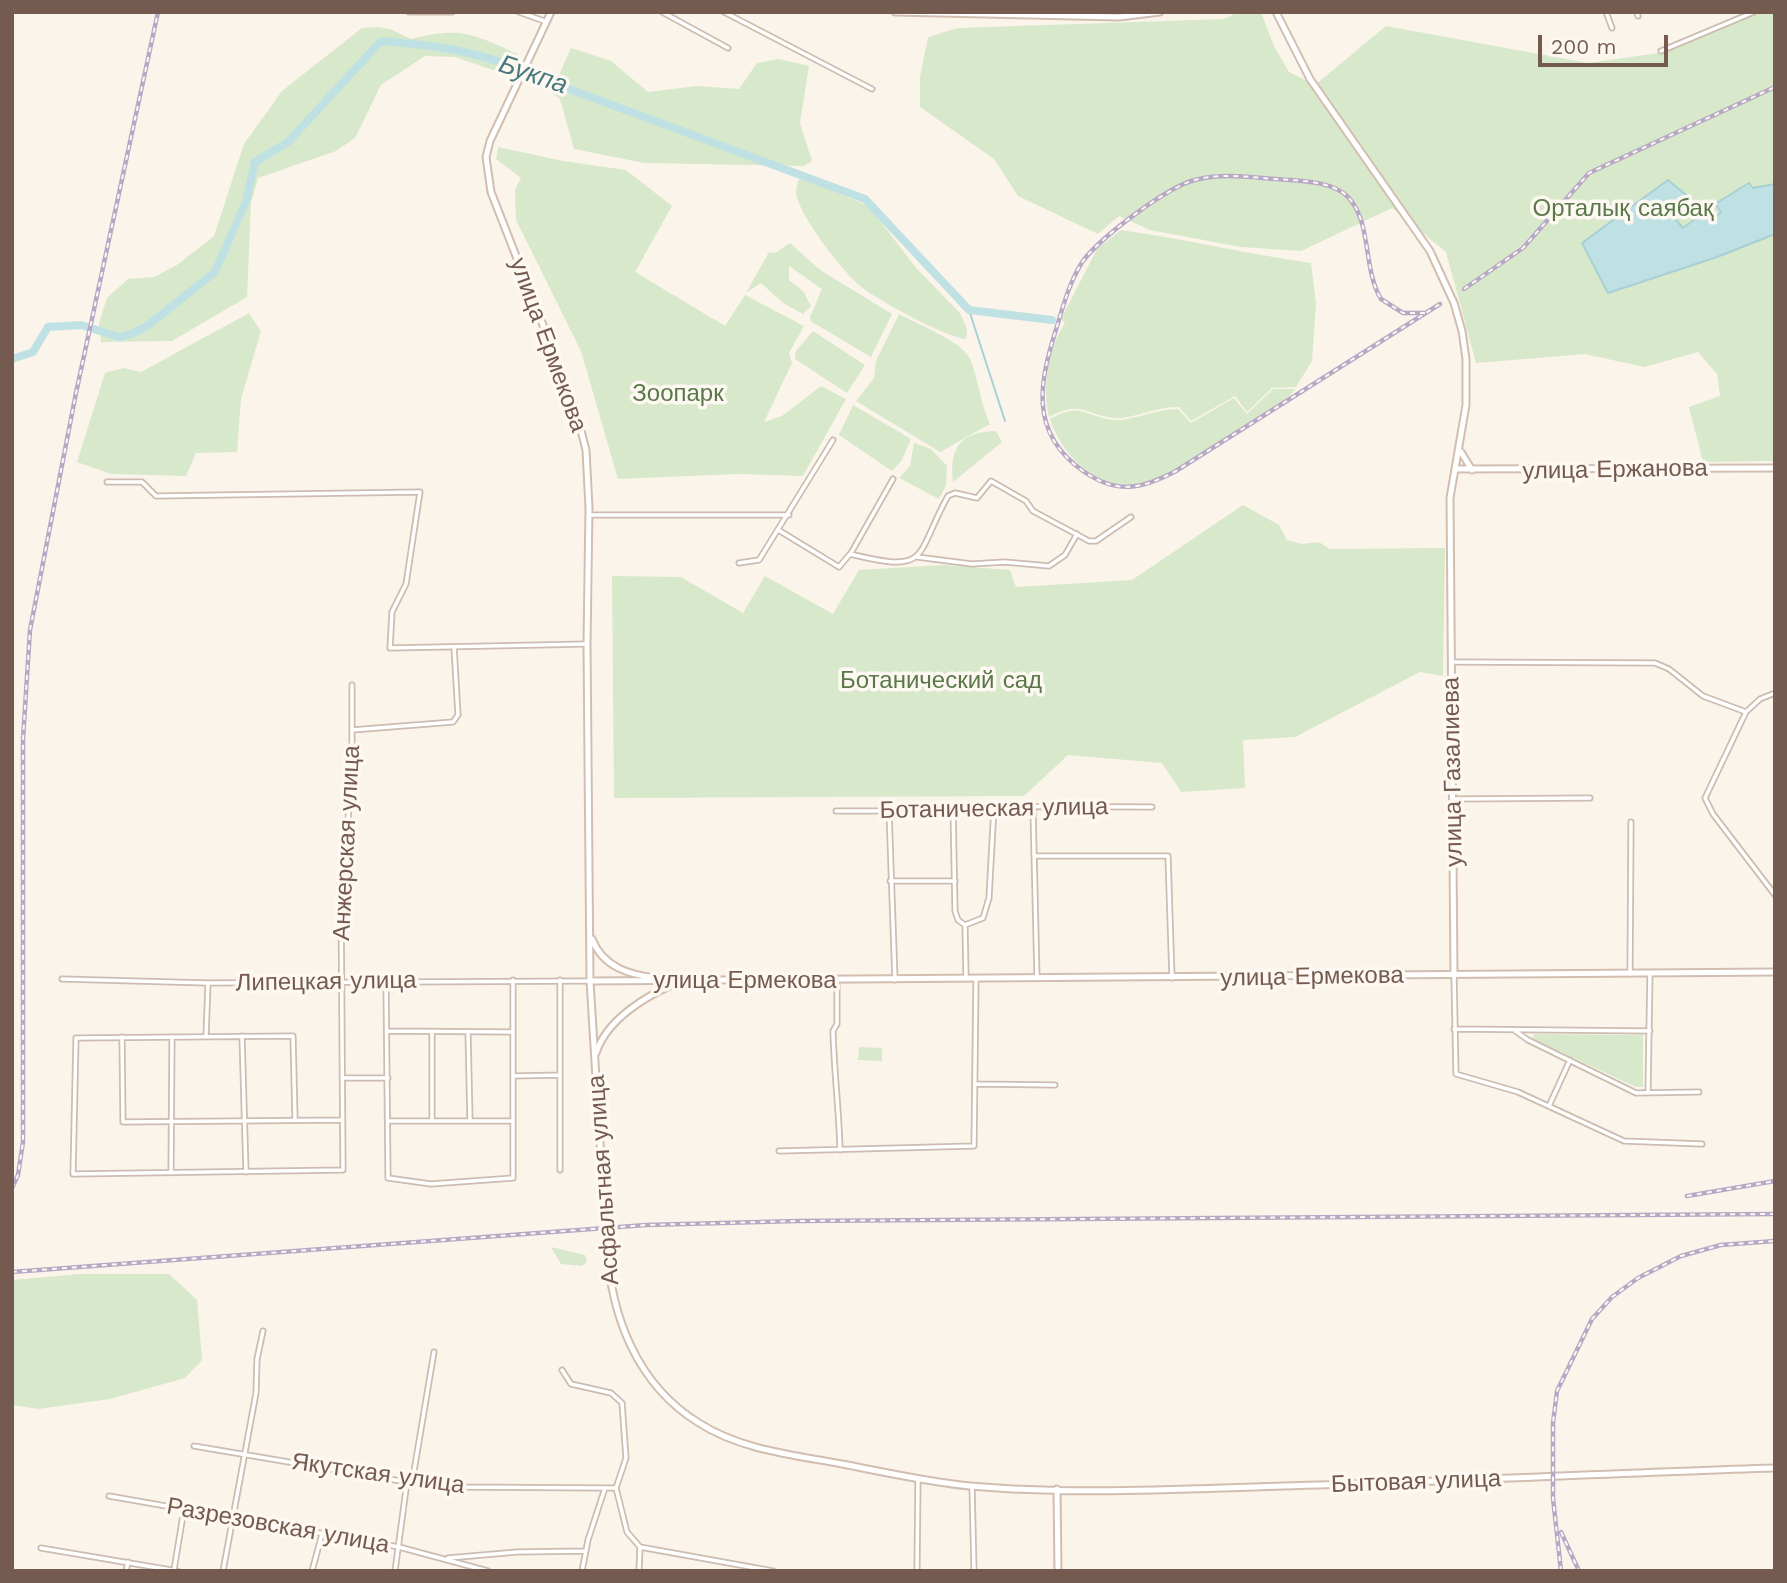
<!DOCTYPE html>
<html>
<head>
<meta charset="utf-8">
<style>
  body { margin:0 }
  #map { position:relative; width:1787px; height:1583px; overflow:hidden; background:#fbf4eb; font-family:"Work Sans",sans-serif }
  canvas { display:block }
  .frame { position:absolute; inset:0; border:14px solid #755b4f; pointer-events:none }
  .scale { position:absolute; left:1538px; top:35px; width:130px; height:32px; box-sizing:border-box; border:4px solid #755b4f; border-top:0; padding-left:9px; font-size:21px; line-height:24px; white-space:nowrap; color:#755b4f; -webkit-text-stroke:5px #fef8f2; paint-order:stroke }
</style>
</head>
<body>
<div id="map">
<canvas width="1787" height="1583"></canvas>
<div class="frame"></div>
<div class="scale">200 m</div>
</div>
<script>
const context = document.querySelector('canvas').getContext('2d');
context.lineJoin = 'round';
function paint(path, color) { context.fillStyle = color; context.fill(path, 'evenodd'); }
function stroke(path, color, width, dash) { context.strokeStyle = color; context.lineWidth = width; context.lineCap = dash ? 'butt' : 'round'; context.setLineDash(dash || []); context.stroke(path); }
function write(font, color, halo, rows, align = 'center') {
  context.font = font + ' "Work Sans",sans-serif'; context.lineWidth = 7; context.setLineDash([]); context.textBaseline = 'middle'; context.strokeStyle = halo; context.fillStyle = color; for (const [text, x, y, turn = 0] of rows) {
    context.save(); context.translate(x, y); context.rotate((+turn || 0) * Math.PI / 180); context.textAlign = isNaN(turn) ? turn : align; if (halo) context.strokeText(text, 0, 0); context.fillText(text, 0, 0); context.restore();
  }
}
paint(new Path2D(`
  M1238,12h23l13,34 15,26 26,13 71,-59 202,37 78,-11 84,-40h25v449l-72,1 -14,-55 31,-11 -3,-22 -19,-22 -54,15 -59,-13 -109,9 -30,-111 -54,-44 -91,43 -60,-4 -91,-17 -31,-14 -21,18 -80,-38 -24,-37 -74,-52v-30l8,-40 30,-9 266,-9z
  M378,27l12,2 21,10c50,-13 62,-5 107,15l-8,22 -55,-19 -30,-1 -44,29 -26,53 -19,13 -78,27 -7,25 -4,94 -75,44 -71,1 -2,-19 8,-25 21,-19 26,-2 23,-12 37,-29 30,-92 38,-53 80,-63z
  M571,48l40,13 37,31 49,-6 42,3 18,-26 22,-4 30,7 -9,57 12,38 -8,5 -160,-3 -70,-14 -14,-50 -9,-6z
  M498,147l65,14 63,9 46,36 -37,66 90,54 20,-31 59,31 -15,27 3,10 -28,59 18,-6 39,-30 25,13 -43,77 -64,-2 -121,5 -37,-128 -65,-131 -1,-30 6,-12 -25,-19z
  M800,177l64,27 9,8 44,57 43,44 7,16 -1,10c-21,-2 -84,-37 -102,-50 -19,-14 -65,-73 -68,-96 0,-5 2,-12 4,-16z
  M1121,230c64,9 126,24 190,33l5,41 -4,57 -16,26 -24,1 -25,24 -12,-16 -44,25 -12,-14c-21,-1 -50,13 -66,11 -29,-4 -32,-18 -64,-1 -7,-30 -1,-68 16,-94l-4,-4 36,-70z
  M790,243l30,27 72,44 -21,43 -59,-35 -2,-5 12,-28 -33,-23v14l14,11 8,15 -8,8 -20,-11 -22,-20 -15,10 23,-41 6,1z
  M249,313l12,18 -20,68 -4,53 -41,1 -10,23 -75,-2 -34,-12 28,-89 18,-5 18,4z
  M899,314c18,10 66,28 72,47 8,22 9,42 19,63l-50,28 -84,-51 18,-23 2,-17z
  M813,331l52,34 -18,28 -52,-34 1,-8z
  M1273,389h23l-15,15c-26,16 -52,32 -78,48 -17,11 -36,27 -56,32 -44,12 -85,-26 -97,-65 33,-18 34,-2 63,1 15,2 44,-11 65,-11l13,14 43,-25 13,16z
  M853,405l58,34 -9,21 -10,11 -53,-36z
  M996,431l6,11 -49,40c-4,-34 7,-50 43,-51z
  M914,443l17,6 16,17 -1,19 -7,14 -40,-21 11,-12z
  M1243,505l36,20 8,15 15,4 17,-2 11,7 115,-1 -2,128 -23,-4 -125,65 -52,3 2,48 -64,4 -19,-29 -94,-8 -44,41 -410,2 -2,-222 69,1 62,36 22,-37 68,38 26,-44 86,-5 65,5 6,17 116,-7z
  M1534,1034l109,1v52h-7l-103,-48z
  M859,1047l23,1v13l-24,-1z
  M551,1247l34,8 2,7 -5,4 -21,-2z
  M80,1274h89l28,26 5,60 -17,18 -75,21 -72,10 -26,-4v-125z`), '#d8e8ca');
const water = new Path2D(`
  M1668,180l23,19 -16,20 8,9 23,-17 11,5 4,-4 -6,-8 34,-21 4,5 22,-4v50l-58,23 -109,36 -26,-50z`);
paint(water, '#c0e1e4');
stroke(water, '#a7d0d5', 2);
stroke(new Path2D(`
  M969,310l36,111`), '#a7d0d5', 2);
stroke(new Path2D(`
  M12,359l21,-7 15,-25 33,-2 38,12 12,-3 16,-8 68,-54 31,-71 9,-39 33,-20 93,-101c53,4 105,11 153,35l331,123 104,111 83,10`), '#c0e1e4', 8);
const street = new Path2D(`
  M409,12h43
  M519,12l28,10
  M662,12l66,36
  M724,12l148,77
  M1606,12l6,16
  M1637,12l1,4
  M1661,51l93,-39
  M107,482h35l14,14 264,-4 -14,92 -14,28 -2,36 197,-4
  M589,515h200
  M780,531l59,36 11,-13c82,20 64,3 98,-58l7,-3 22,5 14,-17 35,20 7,10 56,30h7l35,-24
  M851,553l42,-74
  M917,557l55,7 33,-2 44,4 16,-11 12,-21
  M739,563l20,-3 74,-120
  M1451,662l204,1 14,6 34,27 43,16
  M1775,693l-15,6 -14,13 -41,86 8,16 62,81
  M352,730l101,-8 5,-7 -4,-68
  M1454,799l136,-1
  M953,807l2,104 3,9 7,5
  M1033,810l4,167
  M836,811h53l24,-5 239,1
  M889,811l6,169
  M1034,856h134l4,122
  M890,881h65
  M1630,974l1,-152
  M1454,976l2,98 62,18 106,49 78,3
  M966,977l-1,-52 18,-7 6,-20 5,-91
  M62,979l146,4 382,-2
  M837,980v44l-4,7c1,40 6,79 7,119
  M386,981l2,197 43,6 82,-6v-198
  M1454,1029l196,2
  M1514,1030l14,10 108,53 63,-1
  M387,1031l126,1
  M468,1032l2,89
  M206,1036l2,-53
  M242,1036l4,136
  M122,1037l1,85 219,-2
  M513,1076l47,-1
  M342,1078h46
  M975,1084l80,1
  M1648,1092l2,-119
  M1549,1106l21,-46
  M295,1120l-2,-84 -217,2 -3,136 270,-4 -2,-275 11,-120v-90
  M432,1120v-88
  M388,1121h125
  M779,1151l195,-5 2,-166
  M560,1170v-190
  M171,1173l1,-136
  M562,1370l9,14 40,9 11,10 4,55 -10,30 11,44 13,15 133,24
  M194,1446l213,36 46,5 152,1
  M972,1486l2,85
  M109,1496l290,51 89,24
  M41,1548l136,23
  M448,1558l69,-6 69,-1
  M174,1570l10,-61
  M126,1571l2,-9
  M223,1571l33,-178 1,-34 6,-28
  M312,1571l10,-37
  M395,1571l12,-89 6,-5 21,-125
  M582,1571l6,-31 17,-52h11
  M639,1571l1,-24
  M917,1571l1,-93`);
const secondary = new Path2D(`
  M551,12l-61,129 -4,16 5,35 84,215 11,43 3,58 -2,136 3,337 14,227
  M895,12l224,5 41,-5
  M1276,12l34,67 120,172 24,52 8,28 4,28v46l-16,93 4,478
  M1461,452l11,18
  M1455,469l320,-1
  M592,939c11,28 37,36 65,39
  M590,981l1185,-9
  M596,1053c11,-34 51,-58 83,-71
  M607,1247c4,69 30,138 92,176 42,27 95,32 143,41 42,8 85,18 128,22 103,9 208,3 312,0 164,-4 328,-13 493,-18
  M1057,1489l1,82`);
stroke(street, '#cdbcb1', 7);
stroke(secondary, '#d2beb1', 9);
stroke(street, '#fff', 3.5);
stroke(secondary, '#fff', 5);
const rail = new Path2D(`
  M1464,289l59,-41 66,-75 186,-86
  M1425,313h-22l-22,-14c-18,-29 -9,-75 -32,-101 -18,-20 -61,-17 -86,-20 -23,-2 -46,-4 -68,2 -27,6 -100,61 -114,84 -11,18 -17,39 -23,59 -18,57 -31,108 25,148 34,24 59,18 93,0l264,-167
  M12,1188l6,-13 5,-33v-403l7,-109 46,-237 82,-381
  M1687,1196l88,-15
  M12,1272l634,-47 152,-4 977,-7
  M1561,1532l18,39
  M1561,1571l-8,-73v-75l4,-32 35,-72 20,-22 26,-19 43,-22 40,-11 54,-4`);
stroke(rail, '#b7a9c5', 4.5);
stroke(rail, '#fef8f2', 2, [5]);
const secondaryBridge = new Path2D(`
  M604,1208l3,39`);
stroke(secondaryBridge, '#d2beb1', 9, []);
stroke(secondaryBridge, '#fff', 5);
write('24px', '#597948', '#fef8f2', [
  ["Орталық саябақ",1623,209],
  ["Зоопарк",678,394],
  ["Ботанический сад",941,681]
]);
write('24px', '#755b4f', '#fef8f2', [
  ["улица Ермекова",548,345,70],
  ["улица Ержанова",1615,470,-1],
  ["улица Газалиева",1453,772,-91],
  ["Ботаническая улица",994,809,-1],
  ["Анжерская улица",347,843,-87],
  ["улица Ермекова",1312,977,-1],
  ["улица Ермекова",745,981],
  ["Липецкая улица",326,982,-1],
  ["Асфальтная улица",604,1180,-94],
  ["Якутская улица",378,1474,8],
  ["Бытовая улица",1416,1482,-2],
  ["Разрезовская улица",278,1526,10]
]);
write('italic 26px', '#47797f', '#fef8f2', [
  ["Букпа",533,75,19]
]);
</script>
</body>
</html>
